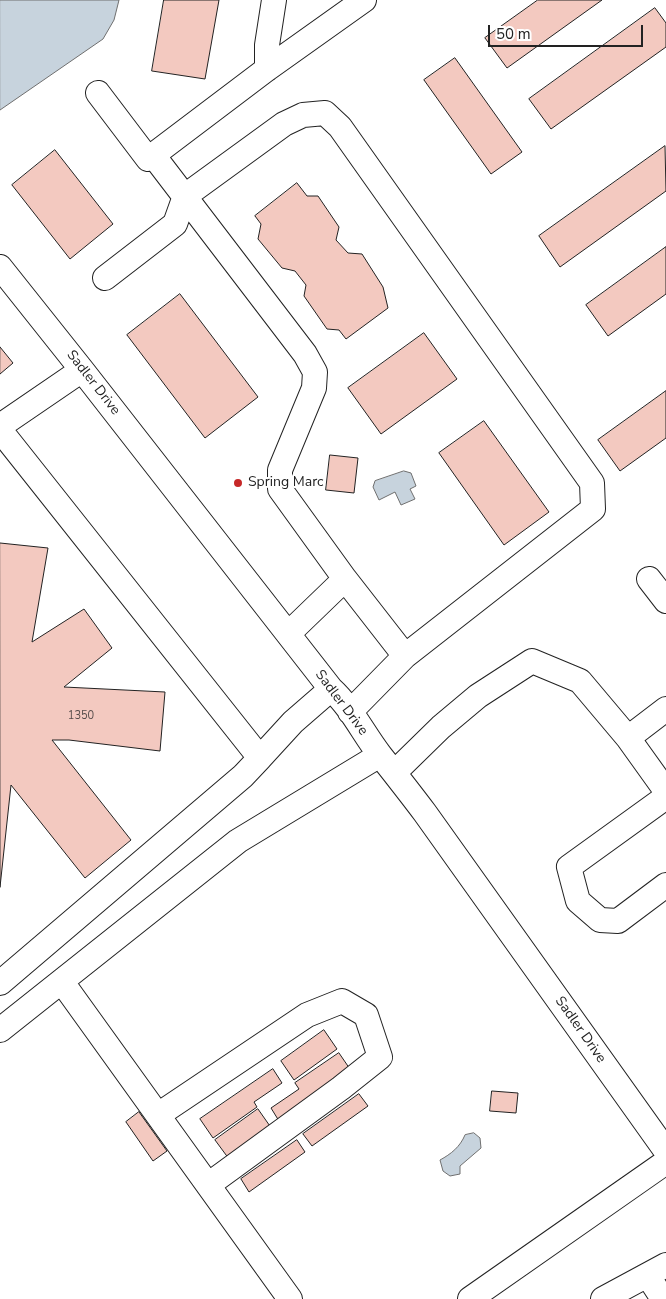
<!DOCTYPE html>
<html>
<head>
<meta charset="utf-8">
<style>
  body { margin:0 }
  #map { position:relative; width:666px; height:1299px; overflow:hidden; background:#fff; font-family:"Nunito Sans",sans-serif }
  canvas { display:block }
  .scale { position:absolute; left:488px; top:25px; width:155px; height:22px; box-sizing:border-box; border:2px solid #222; border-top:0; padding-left:6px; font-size:15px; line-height:18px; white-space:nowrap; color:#222; -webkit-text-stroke:4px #fff; paint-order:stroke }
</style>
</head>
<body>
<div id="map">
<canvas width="666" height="1299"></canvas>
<div class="scale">50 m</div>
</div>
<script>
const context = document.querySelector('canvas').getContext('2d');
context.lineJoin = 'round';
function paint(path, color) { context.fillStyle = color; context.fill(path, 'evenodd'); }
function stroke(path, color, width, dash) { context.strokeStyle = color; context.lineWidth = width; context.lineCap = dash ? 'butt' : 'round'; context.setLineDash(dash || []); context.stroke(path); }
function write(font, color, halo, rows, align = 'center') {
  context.font = font + ' "Nunito Sans",sans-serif'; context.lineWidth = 4; context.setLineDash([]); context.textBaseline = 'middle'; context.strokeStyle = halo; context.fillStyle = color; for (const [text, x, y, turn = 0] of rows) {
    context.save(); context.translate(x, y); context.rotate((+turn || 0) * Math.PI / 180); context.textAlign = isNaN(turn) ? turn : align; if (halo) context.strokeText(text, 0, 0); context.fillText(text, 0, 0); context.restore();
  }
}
const water = new Path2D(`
  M0,0h119l-5,20 -11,19 -103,71z
  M404,471l7,2 5,13 -6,3 5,10 -14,6 -6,-13 -16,8 -6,-13 2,-6z
  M474,1133l6,5 1,10 -21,18v8l-10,2 -7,-5 -3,-11c11,-6 20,-13 25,-25z`);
paint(water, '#c7d3dd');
stroke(water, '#6f6f6f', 1);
const building = new Path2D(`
  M164,0h55l-14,79 -53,-8z
  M538,0h64l-95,68 -22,-30z
  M655,8l11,15v24l-115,82 -22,-30z
  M455,58l67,94 -31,22 -67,-94z
  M665,146l1,45 -106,76 -21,-31z
  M55,150l58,74 -43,35 -58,-74z
  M297,183l10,13h11l21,31 -3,13 12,13 14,1 21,33 5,21 -42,31 -7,-9 -12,-1 -23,-33 2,-11 -11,-14 -13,-3 -24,-29 3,-15 -6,-8z
  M666,247v47l-58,42 -22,-31z
  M180,294l78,103 -53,41 -78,-103z
  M424,333l33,46 -76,55 -33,-46z
  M0,347l13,16 -13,11z
  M666,391v47l-46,33 -22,-31z
  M484,421l65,91 -45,33 -65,-92z
  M330,455l28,3 -4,35 -28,-3z
  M0,543l48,5 -16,94 52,-33 28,39 -48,39 101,5 -5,59 -91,-11h-17l79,100 -46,38 -74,-93 -11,102z
  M324,1030l13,19 -43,31 -13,-19z
  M339,1053l13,19 -73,49 -8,-13 28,-19 -4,-6z
  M273,1069l9,14 -28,19 3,5 -44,31 -13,-19z
  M492,1091l26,2 -2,20 -26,-2z
  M359,1094l9,12 -56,40 -9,-12z
  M258,1109l14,20 -43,30 -14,-19z
  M139,1112l28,39 -14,10 -27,-39z
  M297,1140l8,12 -56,40 -8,-13z`);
paint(building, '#f3c9c0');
stroke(building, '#222', 1);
const minor = new Path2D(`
  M267,69v-24l7,-45
  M98,93l50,66 119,-90 97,-69
  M153,155l152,199 10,18 -1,16 -34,82v19l65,90 -57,55
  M0,267l82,103 249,319c20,18 32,44 49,66 15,19 30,38 45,58l241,338
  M105,278l70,-54 10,-28 99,-72 19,-9 22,-2 15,14 252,356 1,26 -188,147 -55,56
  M0,426l82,-56
  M0,430l260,328 33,-36 38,-33
  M345,579l60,77
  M649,579l17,22
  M666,709l-38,29 38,53
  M395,772l46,-45 37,-31 54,-35 48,20 48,57
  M666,797l-97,70 9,34 22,19 18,1 48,-36
  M62,982l228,317
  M0,983l243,-207 17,-18
  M0,1030l238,-189 142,-86
  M158,1115l149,-100 35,-14 24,14 14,42 -39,31 -133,97
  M648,1276l15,23
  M470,1299l196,-137
  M603,1299l63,-34`);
stroke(minor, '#222', 26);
stroke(minor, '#fff', 24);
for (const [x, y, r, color] of [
  [238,483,5,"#c62828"]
]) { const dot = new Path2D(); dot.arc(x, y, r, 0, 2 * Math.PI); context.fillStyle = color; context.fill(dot); stroke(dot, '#fff', 2); }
write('11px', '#564c4a', null, [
  ["1350",81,716]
]);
write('14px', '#222', '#fff', [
  ["Sadler Drive",93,383,52],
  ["Sadler Drive",341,703,53],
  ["Sadler Drive",580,1030,55]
]);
write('14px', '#222', '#fff', [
  ["Spring Marc",248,483]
], 'left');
</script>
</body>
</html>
